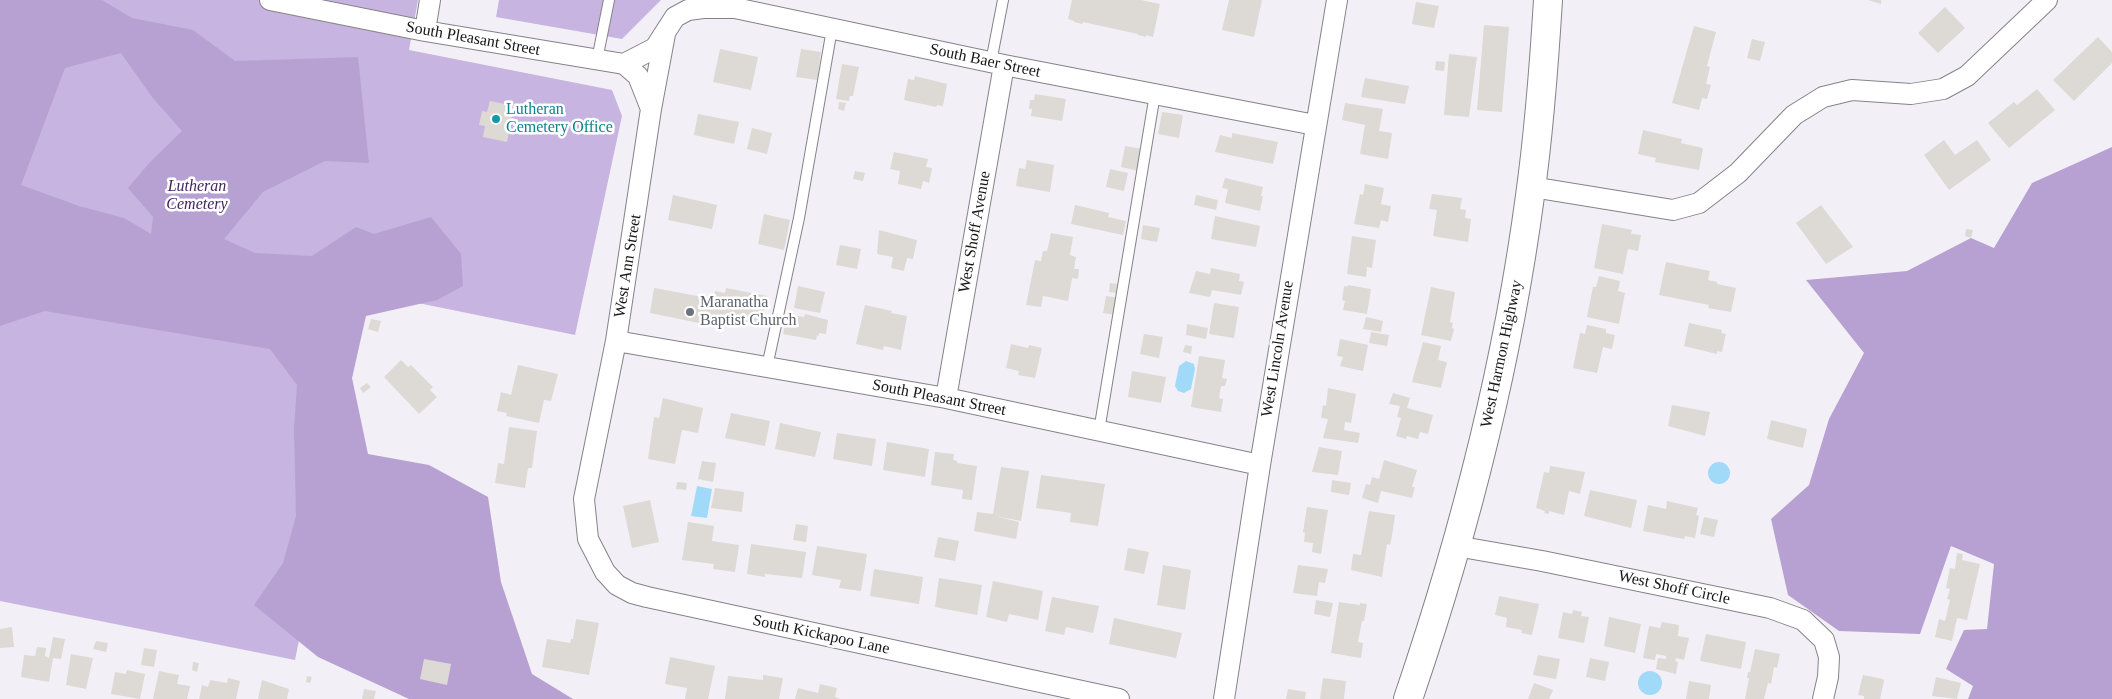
<!DOCTYPE html>
<html>
<head>
<meta charset="utf-8">
<style>
  body { margin:0 }
  canvas { display:block; background:#f2f0f6 }
</style>
</head>
<body>
<canvas width="2112" height="699"></canvas>
<script>
const context = document.querySelector('canvas').getContext('2d');
context.lineJoin = 'round';
function paint(path, color) { context.fillStyle = color; context.fill(path, 'evenodd'); }
function stroke(path, color, width, dash) { context.strokeStyle = color; context.lineWidth = width; context.lineCap = dash ? 'butt' : 'round'; context.setLineDash(dash || []); context.stroke(path); }
function write(font, color, halo, rows, align = 'center') {
  context.font = font + ' Georgia,serif'; context.lineWidth = 5; context.setLineDash([]); context.textBaseline = 'middle'; context.strokeStyle = halo; context.fillStyle = color; for (const [text, x, y, turn = 0] of rows) {
    context.save(); context.translate(x, y); context.rotate((+turn || 0) * Math.PI / 180); context.textAlign = isNaN(turn) ? turn : align; if (halo) context.strokeText(text, 0, 0); context.fillText(text, 0, 0); context.restore();
  }
}
paint(new Path2D(`
  M0,0h418l-9,50 203,40 10,26 -47,219 -206,-42 -74,367 -295,-59z
  M499,0h162l-39,39 -126,-22z`), '#c8b4e0');
paint(new Path2D(`
  M0,0h102l30,18 61,12 42,31 123,-4 11,106 -44,-2 -62,31 -39,47 31,14 57,3 44,-29 18,7 57,-17 30,37 2,32 -26,14 -71,16 -14,62 16,76 61,11 59,32 13,85 31,92 41,25h-164l-91,-42 -64,-52 29,-42 13,-47 -2,-88 3,-43 -27,-36 -225,-38 -45,15zM121,53l31,44 30,34 -32,31 -22,26 25,29 -2,17 -27,-16 -45,-12 -58,-21 44,-117z
  M2112,147v552h-144l5,-13 -27,-17 18,-39 23,-1 7,-65 -43,-18 -31,88 -81,-3 -51,-36 -17,-76 38,-34 20,-66 35,-66 -58,-73 101,-9 64,-33 23,10 38,-65z`), '#b7a1d2');
paint(new Path2D(`
  M1186,361l8,3 1,5 -4,20 -7,4 -6,-2 -3,-5 4,-20z
  M1708 473a11 11 0 1 1 22 0a11 11 0 1 1-22 0Z
  M697,486l15,3 -5,29 -16,-2z
  M1638 683a12 12 0 1 1 24 0a12 12 0 1 1-24 0Z`), '#a1daf9');
paint(new Path2D(`
  M1072,0h69l19,4 -7,33 -7,-2v2l-8,-2v-1l-55,-12 -1,2 -8,-2v-1l-6,-2z
  M1229,0h33l-8,37 -32,-7z
  M1868,0h13v4z
  M1416,2l23,4 -5,22 -22,-4z
  M1945,7l20,21 -27,25 -20,-20z
  M1484,25l25,2 -7,85 -25,-2z
  M1694,26l22,6 -9,34 3,1 -4,17 5,1 -4,14 -5,-1 -3,12 -27,-7z
  M2098,37l14,15v11l-38,38 -21,-21z
  M1752,39l13,3 -5,19 -13,-3z
  M720,49l38,8 -7,33 -38,-8z
  M801,49l20,3 -4,28 -21,-3z
  M1449,54l28,3 -8,60 -25,-2z
  M1436,61l9,1 -1,9 -9,-1z
  M842,64l17,3 -6,29h-3l-1,5 -13,-2z
  M915,76l32,8 -4,22 -6,-1 -1,2 -32,-7 4,-21 6,1z
  M1365,78l44,8 -4,18 -44,-7z
  M2037,89l18,21 -46,38 -21,-25 26,-21 3,3z
  M1035,94l31,5 -4,22 -31,-5 1,-7h-3l1,-9h4z
  M490,101l24,5 -7,36 -24,-5 2,-11 -6,-1 3,-14 5,1z
  M839,102l7,1 -2,8 -6,-2z
  M1345,103l38,6 -4,22 13,2 -4,26 -28,-5 5,-29 -23,-5z
  M1162,112l21,3 -4,23 -21,-4z
  M698,114l41,8 -5,22 -40,-9z
  M752,128l20,5 -5,21 -20,-5z
  M1643,130l39,9 -1,4 22,5 -4,22 -44,-8 1,-4 -18,-4z
  M1232,133l46,9 -5,22 -58,-12 5,-17 12,3z
  M1944,140l11,15 22,-15 14,20 -42,30 -25,-35z
  M1125,146l18,3 -4,22 -18,-4z
  M894,152l34,7 -2,8 6,1 -3,15 -6,-2 -2,8 -23,-5 2,-13 -10,-2z
  M1027,160l27,5 -4,27 -34,-6 3,-18 6,1z
  M1110,169l18,4 -4,18 -18,-4z
  M855,171l10,2 -2,8 -10,-2z
  M1225,178l38,9 -2,9h2l-3,15 -35,-8 3,-14 -6,-1z
  M1365,184l19,4 -3,16 10,2 -3,16 -7,-2 -2,8 -25,-4 6,-30 3,1z
  M1432,194l30,4 -2,11 6,1 -1,8 6,1 -3,23 -35,-6 4,-26 -8,-1z
  M673,195l44,10 -5,24 -44,-9z
  M1196,195l22,5 -2,10 -22,-5z
  M1075,205l34,8 -1,4 18,4 -3,14 -52,-11z
  M1821,205l32,42 -27,17 -30,-41z
  M764,214l26,6 -6,30 -26,-6z
  M1215,216l45,10 -4,21 -45,-8z
  M1602,224l30,6 -1,4 10,1 -3,16 -10,-2 -5,25 -29,-6z
  M1143,225l17,3 -3,14 -16,-3z
  M1966,229l7,1 -2,8 -6,-2z
  M879,230l38,10 -4,19 -6,-1 -3,13 -13,-3 2,-11 -16,-3z
  M1051,233l22,4 -3,18 6,2 -2,12h5l-1,10 -6,-1 -4,23 -25,-5 -2,11 -15,-2 9,-45 6,1 2,-10h4z
  M1352,236l24,4 -4,28 -5,-1 -1,10 -19,-3z
  M840,245l21,4 -4,20 -21,-4z
  M1666,262l44,9 -2,9 9,2v2l19,4 -5,24 -23,-4 1,-3 -50,-10z
  M1211,268l29,6 -1,7 5,1 -3,13 -29,-5 -2,7 -21,-4 7,-22 14,3z
  M1599,276l21,5 -2,10 7,2 -6,31 -32,-7 6,-30h3z
  M1110,283l7,1 -1,9 -7,-1z
  M1348,285l23,4 -4,25 -24,-4 2,-9 -3,-1 2,-14 3,1z
  M798,286l27,6 -5,21 -26,-5z
  M1431,287l24,5 -5,30 3,1 -1,5 2,1 -3,12 -30,-6z
  M654,288l60,11 1,-8 10,2 1,-5 41,8 -5,29 -51,-10 -2,10 -59,-12z
  M1106,296l13,2 -3,17 -13,-2z
  M1214,303l25,4 -5,31 -25,-4z
  M865,305l27,6 -1,2 16,3 -6,34 -17,-4 -1,4 -27,-6z
  M787,314l17,3 1,-3 23,6 -2,14 -7,-1v3l-2,-1 -1,5 -33,-6z
  M1366,317l17,4 -2,11 -18,-3z
  M371,319l10,2 -3,11 -10,-3z
  M1689,323l33,7 -1,3 5,1 -4,18 -5,-1v3l-33,-8z
  M1187,324l21,4 -2,11 -20,-4z
  M1587,325l19,4v4l9,2 -3,14 -9,-2 -6,26 -24,-5 7,-35 5,1z
  M1371,332l18,3 -2,11 -18,-3z
  M1144,334l19,3 -4,21 -19,-4z
  M1340,339l28,6 -5,26 -23,-5 3,-9 -6,-1z
  M1423,342l18,4 -3,14 9,2 -6,26 -29,-6z
  M1011,344l17,4 1,-3 13,3 -7,30 -17,-3 1,-4 -13,-3z
  M1185,345l7,1 -1,8 -8,-2z
  M1199,356l26,4 -3,18 5,1 -2,7h-4l-2,12 4,1 -2,13 -30,-5z
  M401,360l7,7 3,-2 22,22 -3,3 7,7 -18,17 -35,-37z
  M518,365l40,9 -7,27 -7,-1 -5,23 -33,-7 1,-3 -10,-2 4,-19 10,3z
  M1132,371l34,6 -5,26 -33,-6z
  M367,383l4,4 -8,6 -3,-5z
  M1328,388l28,6 -5,29 -6,-1 -1,8 16,3 -2,10 -35,-5 5,-19 -7,-1 2,-13 3,1z
  M1393,393l17,5 -3,10 26,7 -5,19 -8,-2 -2,7 -11,-3 -1,3 -10,-3 5,-18 -4,-1 3,-11 -11,-2z
  M663,398l40,10 -5,25 -16,-3 -7,34 -27,-5 6,-42 5,1z
  M1672,405l38,7 -5,24 -37,-10z
  M731,413l39,8 -5,25 -40,-8z
  M1771,420l36,9 -4,19 -36,-9z
  M780,423l41,9 -6,25 -40,-8z
  M509,427l28,4 -5,37h-4l-3,20 -30,-5 3,-20 6,1z
  M837,433l39,6 -4,27 -39,-7z
  M887,442l42,7 -4,28 -42,-7z
  M1319,447l23,4 -4,24 -26,-3z
  M935,452l19,2 -1,6 4,1v2l20,3 -5,34 -10,-1 1,-9 -32,-5z
  M1384,460l33,10 -5,17h3l-3,11 -31,-7 -3,12 -16,-5 4,-14 4,1 2,-8 7,2z
  M702,461l14,2 -3,19 -15,-3z
  M1550,466l35,6 -5,22 -11,-3 -5,24 -15,-4v3l-5,-1 1,-2 -9,-3 8,-36 5,1z
  M1001,467l28,4 -8,50 -26,-5 24,6 -3,17 -42,-8 3,-19 16,2z
  M1041,475l64,9 -7,42 -28,-4 1,-9 -35,-5z
  M1332,480l19,3 -2,12 -18,-3z
  M677,482l10,1 -1,7 -10,-1z
  M715,488l29,4 -2,20 -31,-4z
  M1590,490l47,10 -6,28 -47,-12z
  M650,500l9,42 -27,6 -9,-42z
  M1667,501l31,7 -2,7 3,1 -4,22 -10,-2 -1,3 -41,-8 5,-26 18,4z
  M1307,507l21,3 -7,44 -9,-2 1,-9 -9,-1 1,-9 -2,-1z
  M1369,511l26,4 -3,21 -2,9 -3,-1 -5,33 -31,-7 2,-16 8,1z
  M1704,517l14,3 -4,17 -14,-3z
  M688,522l26,4 -2,15 27,4 -4,27 -22,-3 1,-5 -32,-4z
  M796,524l12,2 -2,16 -13,-2z
  M938,537l21,4 -4,20 -21,-4z
  M751,544l55,8 -4,26 -37,-4v3l-18,-3z
  M817,546l50,8 -6,37 -22,-3 2,-8 -29,-5z
  M1128,548l21,4 -5,22 -20,-4z
  M1957,553l6,1 -1,6 18,4 -13,56 -10,-2 -5,23 -17,-4 4,-18 6,2 5,-21 -3,-1 3,-10 -4,-1 4,-20 5,1z
  M1163,565l28,5 -6,40 -28,-5z
  M1298,565l30,4 -3,14 -6,-1 -2,14 -24,-3z
  M874,569l49,8 -4,27 -49,-8z
  M939,578l43,7 -5,30 -42,-8z
  M993,581l50,10 -5,29 -29,-6 -2,8 -21,-5z
  M1499,596l40,8 -7,31 -11,-2 1,-3 -16,-3 1,-9 -12,-3z
  M1052,597l47,9 -6,27 -27,-6 -2,8 -19,-4z
  M1316,600l17,3 -3,14 -16,-3z
  M1339,602l21,3v-2l7,1 -3,17h-2l-4,21 5,1 -2,15 -30,-5z
  M1573,610l9,2 -1,4 8,1 -5,26 -26,-5 5,-26 9,2z
  M1609,617l32,7 -6,29 -31,-7z
  M1114,618l68,15 -6,25 -67,-14z
  M576,619l23,4 -10,52 -47,-8 5,-28 23,4 1,-4h2z
  M1662,622l17,3 -1,11 11,2 -5,22 -8,-2 -1,3 3,1 -2,12 -20,-5 2,-11 8,1v-3l-10,-2 -1,6 -12,-2 6,-32 11,2z
  M12,627l2,20 -14,1v-19z
  M1706,634l40,8 -5,27 -41,-8z
  M53,637l12,2 -4,20 -8,-1 -4,24 -28,-5 3,-22 11,1 2,-9 9,1 -1,8 4,2z
  M96,641l12,2 -2,9 -13,-3z
  M144,648l13,2 -3,17 -13,-2z
  M1755,649l25,5 -3,14 -3,-1 -3,17 -3,-1 -4,16h-19l4,-21h-2l1,-6h2z
  M71,654l22,4 -7,31 -20,-4z
  M1538,655l22,4 -4,20 -23,-4z
  M670,657l45,9 -7,33h-23l2,-11 -22,-4z
  M1590,658l19,4 -4,19 -19,-4z
  M424,659l27,5 -4,21 -27,-6z
  M193,662l6,1 -2,9 -5,-2z
  M127,670l18,4 -5,25 -29,-5 4,-22 11,2z
  M159,671l20,4 -2,9 13,2 -3,13h-34z
  M763,675l20,3 -4,21h-54l3,-23 35,4z
  M1863,675l20,4 1,2 -4,18h-16v-3l-6,-1z
  M307,676l5,1 -2,6 -4,-1z
  M1936,677l25,6 -4,16 -25,-3z
  M228,678l12,3 -4,18h-37l3,-14 6,2 2,-7 17,3z
  M1323,678l23,3 -2,18h-24z
  M262,680l27,9 -2,10h-29z
  M1689,681l22,4 -2,14h-23z
  M1534,683l19,7 -4,9h-21z
  M820,684l17,4 -2,9 5,2h-45l3,-11 20,5z
  M364,689l12,2 -2,8h-12z
  M1288,689l18,3 -1,7h-19z`), '#ddd9d4');
const lane = new Path2D(`
  M597,60l12,-60
  M991,62l12,-62
  M767,367l32,-149 33,-189
  M1099,431l56,-337`);
const street = new Path2D(`
  M270,0l155,31 199,33 31,-16 20,-31 13,-7 15,-2h32l269,57 311,60
  M425,31l5,-31
  M665,34l-14,75 -35,232 -32,158 4,40 17,33 12,13 15,8 15,4 472,102
  M624,64l14,12 13,33
  M1532,187l141,23 26,-7 39,-30 56,-58 29,-18 29,-7 59,4 32,-5 24,-13 80,-76
  M616,341l330,57 314,67
  M946,398l58,-333
  M1456,546l86,15 228,47 33,12 21,20 5,17 -1,20 -5,22
  M1224,699l36,-234 77,-465`);
const secondary = new Path2D(`
  M1408,699c56,-164 99,-331 122,-503 9,-65 14,-130 18,-196`);
stroke(lane, '#858388', 12);
stroke(street, '#858388', 22);
stroke(secondary, '#858388', 30);
stroke(lane, '#fff', 10);
stroke(street, '#fff', 20);
stroke(secondary, '#fff', 28);
for (const [x, y, r, color] of [
  [496,119,5,"#0f9aa8"],
  [690,312,5,"#6b7280"]
]) { const dot = new Path2D(); dot.arc(x, y, r, 0, 2 * Math.PI); context.fillStyle = color; context.fill(dot); stroke(dot, '#fff', 2); }
write('16px', '#161517', '#fff', [
  ["South Pleasant Street",473,39,10],
  ["South Baer Street",985,61,12],
  ["West Shoff Avenue",975,232,-80],
  ["West Ann Street",628,266,-81],
  ["West Lincoln Avenue",1278,349,-81],
  ["West Harmon Highway",1502,354,-78],
  ["South Pleasant Street",939,398,11],
  ["West Shoff Circle",1674,588,12],
  ["South Kickapoo Lane",821,635,12]
]);
write('16px', '#0d838f', '#fff', [
  ["Lutheran",506,110],
  ["Cemetery Office",506,128]
], 'left');
write('italic 16px', '#43245f', '#fff', [
  ["Lutheran",197,187],
  ["Cemetery",197,205]
]);
write('16px', '#5b616d', '#fff', [
  ["Maranatha",700,303],
  ["Baptist Church",700,321]
], 'left');
</script>
</body>
</html>
